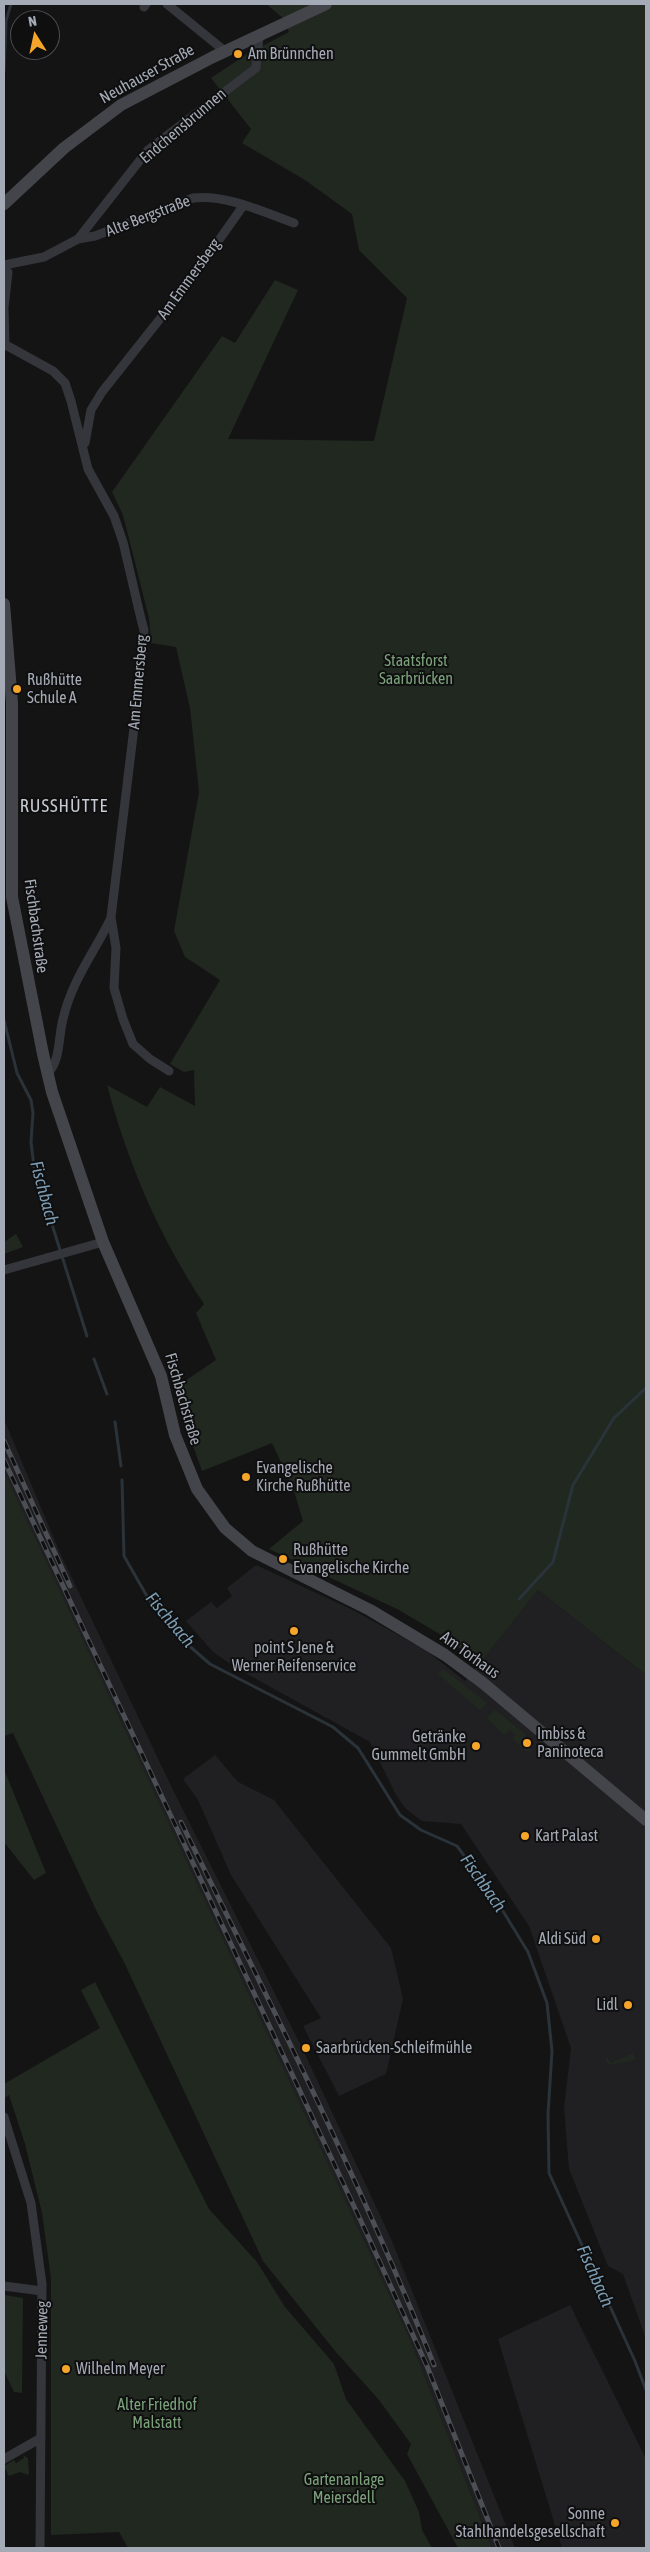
<!DOCTYPE html>
<html>
<head>
<meta charset="utf-8">
<style>
  body { margin:0 }
  #map { position:relative; width:650px; height:2552px; overflow:hidden; background:#141415; font-family:"Asap Condensed",sans-serif }
  canvas { display:block }
  .frame { position:absolute; inset:0; border:5px solid #a5abb6; pointer-events:none }
  .north { position:absolute; left:10px; top:10px; width:50px; height:50px; box-sizing:border-box; background:#0f0f10; border:1px solid #4b4d52; border-radius:50%; rotate:350deg; font-size:14px; font-weight:700; line-height:20px; text-align:center; color:#a5abb6 }
  .north::after { content:''; display:block; margin:auto; width:18px; height:22px; background:#f6a52b; clip-path:polygon(50% 0,100% 100%,50% 72%,0 100%) }
</style>
</head>
<body>
<div id="map">
<canvas width="650" height="2552"></canvas>
<div class="frame"></div>
<div class="north">N</div>
</div>
<script>
const context = document.querySelector('canvas').getContext('2d');
context.lineJoin = 'round';
function paint(path, color) { context.fillStyle = color; context.fill(path, 'evenodd'); }
function stroke(path, color, width, dash) { context.strokeStyle = color; context.lineWidth = width; context.lineCap = dash ? 'butt' : 'round'; context.setLineDash(dash || []); context.stroke(path); }
function write(font, color, halo, rows, align = 'center') {
  context.font = font + ' "Asap Condensed",sans-serif'; context.lineWidth = 4; context.setLineDash([]); context.textBaseline = 'middle'; context.strokeStyle = halo; context.fillStyle = color; for (const [text, x, y, turn = 0] of rows) {
    context.save(); context.translate(x, y); context.rotate((+turn || 0) * Math.PI / 180); context.textAlign = isNaN(turn) ? turn : align; if (halo) context.strokeText(text, 0, 0); context.fillText(text, 0, 0); context.restore();
  }
}
paint(new Path2D(`
  M4,1419l56,134 113,237 131,262 88,189 123,307h-23l-82,-209 -401,-854 -5,-13z
  M256,1565l99,46 72,40 38,30 73,-91 108,85v664l-23,-65 -15,-8 -39,-97 -5,-61 7,-60 -42,-122 -68,-102 -39,-3 -16,-12 -10,-14 -26,-53 -132,-73 -25,-17 -27,-31 25,-19 6,6 15,-12 -5,-8z
  M215,1755l23,27 36,18 117,148 12,51 -17,75 -47,22 -36,-70 18,-8 -90,-143 -33,-75 -15,-21z
  M570,2305l76,154v89h-84l-64,-209z`), '#202022');
paint(new Path2D(`
  M266,4h380v1671l-108,-85 -58,73 -42,-30 -41,-24 -128,-60 34,-28 -10,-33 -21,-45 -70,28 -10,-28 -13,-56v-2l37,-25 -20,-47 8,-9c-45,-68 -76,-140 -97,-219l40,22 13,-20 35,19 -1,-36 -10,2 -14,-8 50,-84 -35,-23 -11,-26 25,-139 -9,-84 -14,-61 -25,-4 -2,-25 -26,-103 -11,-23 110,-156 13,7 40,-63 23,10 -70,149 146,2 33,-143 -48,-48 -7,-36 -47,-34 -63,-37 9,-14 -40,-51 36,-24 42,-22 -6,-14z
  M16,1234l7,13 -19,7v-12z
  M4,1472l406,867 82,209h-34l-51,-94 4,-10 -32,-44 -44,-49 -72,-90 -92,-198 -47,-101 -27,-50 -84,-179 -9,3z
  M443,1669l44,34 -7,7 -42,-36z
  M495,1710l31,25 -5,6 12,10h-7l-14,-13 3,-3 -5,-5 -6,5 -17,-17z
  M4,1769l42,104 -12,7 -30,-38z
  M95,1982l114,227 48,53 28,45 49,57 12,35 59,82 14,31 3,18 10,18h-304l-9,-16 -68,3v-257l-9,-65 -17,-69 -16,-49 -5,3v-14l96,-56 -19,-38z
  M633,2053l3,7 -27,5 -3,-4 1,-4 4,6z
  M4,2295l19,3 -1,95 -8,-1 -10,-21z
  M23,2455l5,3 1,17 -9,-3 -11,4 -5,-10 10,-6 2,3 8,-5z`), '#202820');
stroke(new Path2D(`
  M4,72l2,-51 5,-17
  M4,1020l13,53 14,27 2,13 -2,29 3,25 53,169
  M94,1359l13,35
  M115,1422l6,44
  M122,1480l2,76 28,49 34,38 24,21 123,63 25,21 42,67 21,15 36,16 38,52 33,54 19,51 5,48 -4,63 1,59 86,188 11,29
  M519,1599l34,-37 20,-77 41,-67 32,-30`), '#2a3339', 3);
stroke(new Path2D(`
  M167,4l59,48
  M144,7l2,-3
  M78,239l70,-89 108,-82 3,-31
  M4,265l40,-8 34,-18 17,-3 98,-38c33,-4 70,14 101,25
  M4,344l49,27 12,12 6,18 17,68 26,47 9,26 18,77 3,11 -3,40 -30,247 5,31 -2,40 9,31 10,25 17,15 19,12
  M5,346l-1,-38 4,-36
  M85,443l6,-33 11,-18 88,-111 53,-75
  M47,1074c14,-13 11,-37 16,-55 9,-39 31,-66 48,-101
  M4,1270l99,-28
  M4,2117l27,86 11,81 -2,264
  M4,2286l38,5
  M4,2459l37,-21`), '#35363b', 9);
stroke(new Path2D(`
  M4,204l60,-56 57,-43 92,-48 113,-53
  M4,604l8,99v194l31,157 9,38 51,150 58,134 14,59 22,54 28,39 27,23 118,59 75,45 38,28 163,137`), '#43454b', 12);
const rail = new Path2D(`
  M4,1441l66,145
  M4,1460l363,774 60,132 72,182
  M181,1822c88,179 179,358 253,543`);
stroke(rail, '#4b4e54', 5);
stroke(rail, '#0f0f10', 3, [9]);
for (const [x, y, r, color] of [
  [238,54,5,"#f6a52b"],
  [17,689,5,"#f6a52b"],
  [246,1477,5,"#f6a52b"],
  [283,1559,5,"#f6a52b"],
  [294,1631,5,"#f6a52b"],
  [527,1743,5,"#f6a52b"],
  [476,1746,5,"#f6a52b"],
  [525,1836,5,"#f6a52b"],
  [596,1939,5,"#f6a52b"],
  [628,2005,5,"#f6a52b"],
  [306,2048,5,"#f6a52b"],
  [66,2369,5,"#f6a52b"],
  [615,2523,5,"#f6a52b"]
]) { const dot = new Path2D(); dot.arc(x, y, r, 0, 2 * Math.PI); context.fillStyle = color; context.fill(dot); stroke(dot, '#0f0f10', 2); }
write('16px', '#a5abb6', '#0f0f10', [
  ["Am Brünnchen",248,54],
  ["Rußhütte",27,680],
  ["Schule A",27,698],
  ["Evangelische",256,1468],
  ["Kirche Rußhütte",256,1486],
  ["Rußhütte",293,1550],
  ["Evangelische Kirche",293,1568],
  ["point S Jene &",294,1648,"center"],
  ["Werner Reifenservice",294,1666,"center"],
  ["Imbiss &",537,1734],
  ["Paninoteca",537,1752],
  ["Getränke",466,1737,"right"],
  ["Gummelt GmbH",466,1755,"right"],
  ["Kart Palast",535,1836],
  ["Aldi Süd",586,1939,"right"],
  ["Lidl",618,2005,"right"],
  ["Saarbrücken-Schleifmühle",316,2048],
  ["Wilhelm Meyer",76,2369],
  ["Sonne",605,2514,"right"],
  ["Stahlhandelsgesellschaft",605,2532,"right"]
], 'left');
write('16px', '#a5abb6', '#0f0f10', [
  ["Neuhauser Straße",147,74,-29],
  ["Endchensbrunnen",183,126,-40],
  ["Alte Bergstraße",148,216,-21],
  ["Am Emmersberg",189,279,-54],
  ["Am Emmersberg",138,682,-85],
  ["Fischbachstraße",36,926,82],
  ["Fischbachstraße",183,1399,74],
  ["Am Torhaus",470,1655,36],
  ["Jenneweg",42,2330,-89]
]);
write('16px', '#7ba27b', '#0f0f10', [
  ["Staatsforst",416,661],
  ["Saarbrücken",416,679],
  ["Alter Friedhof",157,2405],
  ["Malstatt",157,2423],
  ["Gartenanlage",344,2480],
  ["Meiersdell",344,2498]
]);
context.letterSpacing = '1px';
write('18px', '#c6cad2', '#0f0f10', [
  ["RUSSHÜTTE",64,806]
]);
context.letterSpacing = '0px';
write('italic 18px', '#7b9cb2', '#0f0f10', [
  ["Fischbach",44,1193,75],
  ["Fischbach",170,1620,50],
  ["Fischbach",483,1883,55],
  ["Fischbach",595,2276,66]
]);
</script>
</body>
</html>
